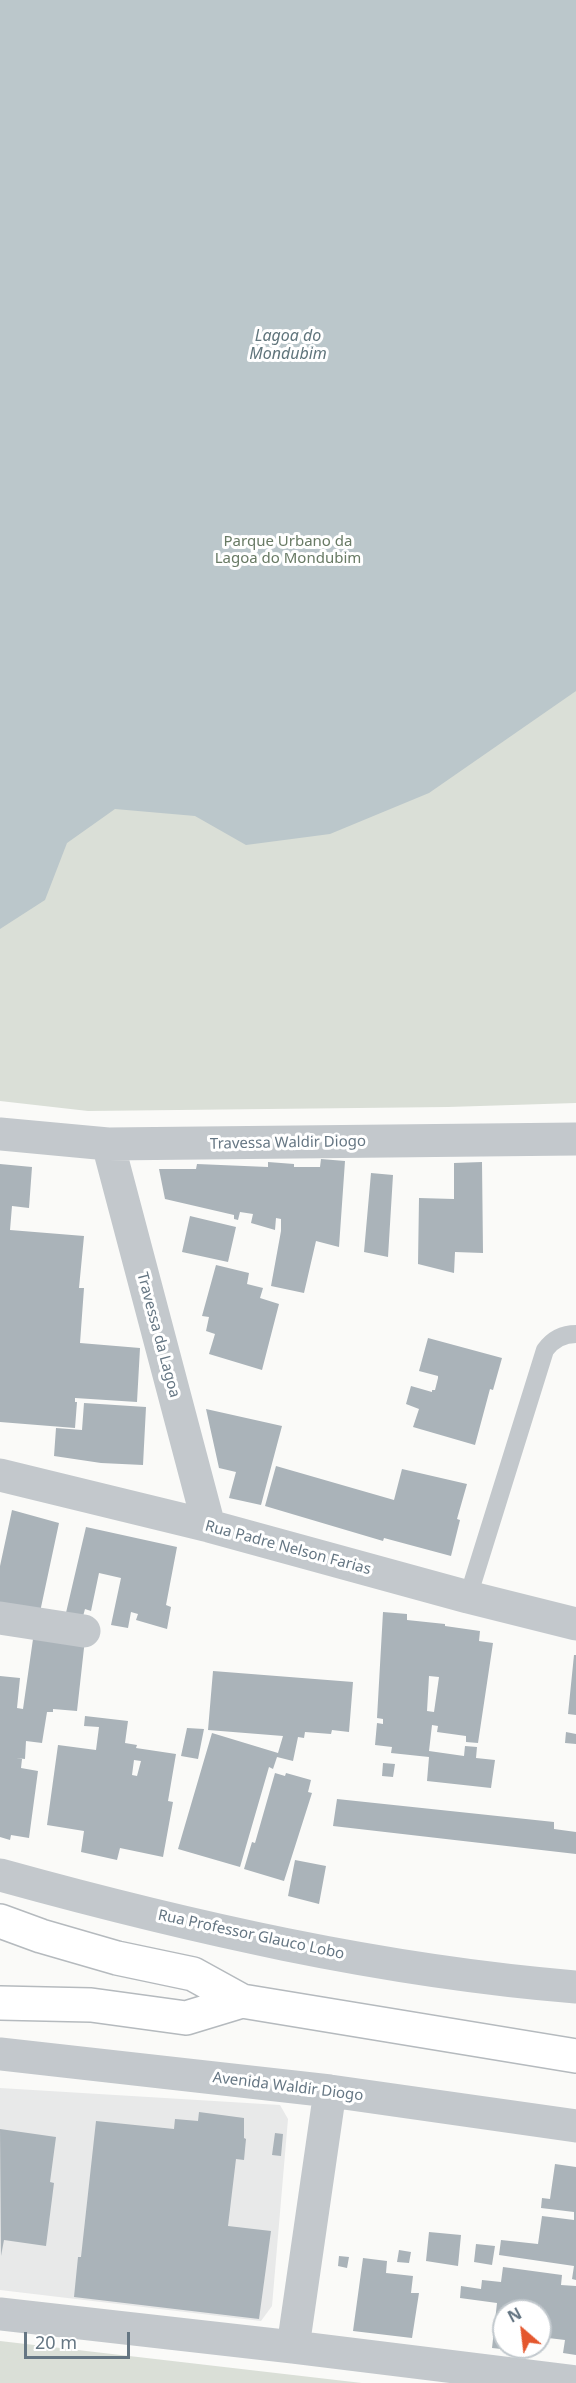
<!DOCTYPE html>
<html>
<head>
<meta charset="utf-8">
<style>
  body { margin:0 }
  #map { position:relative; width:576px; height:2383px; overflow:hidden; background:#fafaf8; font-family:"Noto Sans",sans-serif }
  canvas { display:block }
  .north { position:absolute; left:492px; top:2299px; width:60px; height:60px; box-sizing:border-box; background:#fff; border:2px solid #c1c8cd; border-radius:50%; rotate:332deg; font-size:16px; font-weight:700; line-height:24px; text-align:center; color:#657683 }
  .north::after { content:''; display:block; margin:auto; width:21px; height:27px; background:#e4572e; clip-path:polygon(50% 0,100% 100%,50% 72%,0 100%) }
  .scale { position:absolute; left:24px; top:2332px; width:106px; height:27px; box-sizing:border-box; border:3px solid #657683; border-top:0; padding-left:8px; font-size:18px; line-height:21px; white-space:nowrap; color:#657683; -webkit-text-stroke:4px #fff; paint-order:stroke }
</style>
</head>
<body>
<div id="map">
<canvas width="576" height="2383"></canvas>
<div class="north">N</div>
<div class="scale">20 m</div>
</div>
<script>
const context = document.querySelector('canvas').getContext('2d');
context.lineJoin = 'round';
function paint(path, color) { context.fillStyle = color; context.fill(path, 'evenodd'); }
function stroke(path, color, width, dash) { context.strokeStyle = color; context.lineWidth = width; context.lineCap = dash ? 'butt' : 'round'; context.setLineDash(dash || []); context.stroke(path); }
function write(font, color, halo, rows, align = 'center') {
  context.font = font + ' "Noto Sans",sans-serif'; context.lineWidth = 6; context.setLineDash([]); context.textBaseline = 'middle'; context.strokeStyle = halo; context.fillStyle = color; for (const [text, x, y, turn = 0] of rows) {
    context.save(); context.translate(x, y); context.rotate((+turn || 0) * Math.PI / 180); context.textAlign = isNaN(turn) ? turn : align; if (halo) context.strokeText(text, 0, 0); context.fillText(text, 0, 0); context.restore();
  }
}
paint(new Path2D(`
  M0,2088l280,17 8,14 -16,187 -11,15 -261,-31z`), '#e8e9e9');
paint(new Path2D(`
  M0,0h576v1103l-128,4 -360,4 -88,-10z
  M0,2341l362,42h-362z`), '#dadfd7');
paint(new Path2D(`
  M0,0h576v691l-147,102 -99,41 -84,11 -51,-29 -80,-7 -48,34 -22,57 -45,29z`), '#bbc7cb');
paint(new Path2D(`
  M321,1159l24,2 -6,86 -23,-6 -12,52 -33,-7 10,-55v-12l-5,-1 -1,12 -24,-7 2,-9 -13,-2 -2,8 -4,-1v-4l-69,-16 -6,-30h37l1,-5 71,3v-5l26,2v3h26z
  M482,1162l1,91 -28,-1 -1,21 -36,-9 1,-66 35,1v-36z
  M0,1164l32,3 -3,41 -17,-2 -2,24 74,6 -5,52h5l-4,55 60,5 -3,54 -62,-4v4h2l-2,26 -75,-6z
  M371,1173l22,2 -5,82 -24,-5z
  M190,1216l46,11 -8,35 -46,-10z
  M216,1265l33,8 -2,11 16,4 -3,10 19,6 -17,66 -53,-16 6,-20 -9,-3 3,-14 -7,-1z
  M428,1338l74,20 -9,32 -3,-1 -15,56 -62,-18 6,-18 -13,-5 5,-18 21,6v-2h3l3,-12v-2l-19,-5z
  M84,1403l62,4 -3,58 -42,-2 -47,-7 2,-28 26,2z
  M206,1409l76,17 -21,79 -32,-7 7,-26 -17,-4z
  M276,1466l118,34 8,-31 65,15 -10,35 3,1 -9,36 -67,-18 -1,3 -118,-35z
  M12,1510l47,13 -19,89 -40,-3v-43z
  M86,1527l91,20 -11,58 5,2 -4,22 -31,-9 2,-6 -7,-2 -3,16 -17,-3 10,-47 -22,-5 -8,38 -6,-2 -3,11 -17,-3z
  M383,1612l24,2v6l38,4v2l35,5 -1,10 14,2 -15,100 -12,-1v-6l-29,-4 1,-6 -6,-1 -3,26 35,5 1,-10 12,1 -1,11 19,2 -4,28 -64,-7 2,-24 -38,-4 1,-6 -17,-2 2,-22 6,1v-5l-6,-1zM429,1676l10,1 -5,35 -7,-1z
  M34,1632l51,7 -8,72 -24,-2v3h-6l-5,31 -16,-2 -1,18 -9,-1 6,1 -1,9 17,3 -9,67 -18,-3 -1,5 -10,-3v-161l20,2 -3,30 6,1z
  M574,1655h2v60l-8,-1z
  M213,1671l140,11 -4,50 -17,-2 -1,4 -26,-2 -1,6 -6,-1 -5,24 -16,-4 -4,12 -4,-2 -29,100 -62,-18 34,-116 66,20 5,-17 -75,-6z
  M85,1716l43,5 -3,22 12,2 -1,3 40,6 -8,47 5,1 -10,55 -43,-9 -3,12 -36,-8 3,-21 -37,-6 11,-80 38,5 3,-23 -15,-1zM134,1760l7,1 -4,15 -5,-1z
  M187,1728l17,1 -6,30 -17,-3z
  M566,1732l10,2v10l-11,-1z
  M383,1763l12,1 -2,13 -11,-1z
  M275,1773l10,3 1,-3 25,7 -3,12 4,1 -28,88 -40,-12 8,-27 3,1z
  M337,1799l217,23v7l22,3v22l-243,-28z
  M295,1860l31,6 -7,38 -31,-8z
  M199,2112l45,6v20l2,1 -2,21 -8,-1 -8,67 43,5 -12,88 -185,-22 4,-40h3l15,-136 78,8 1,-10 23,2z
  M0,2129l56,8 -6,45 4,1 -8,63 -42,-6 -3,16z
  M275,2133l8,1 -2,22 -9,-1z
  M555,2164l21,3v113l-4,-1 2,-13 -75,-11 2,-15 37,4 4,-28 32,4v-8l-33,-4 1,-10 8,1z
  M429,2232l32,3 -3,31 -32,-5z
  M476,2244l19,2 -3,19 -18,-3z
  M399,2250l12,2 -2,11 -12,-1z
  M339,2256l10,1 -2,11 -9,-2z
  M363,2258l24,3 -1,12 27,3 -2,17h8l-7,45 -59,-7z
  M503,2267l59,8 -1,10 15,1v69l-13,-2 2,-13 -25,-3v-26h-36v36h8l-1,3 -19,-2 5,-45 -37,-5 1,-12 20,3 1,-9 19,2z`), '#aab3b9');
const primary = new Path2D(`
  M0,1921l41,15 76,22 76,16 49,27 334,55
  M0,2003l91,2 95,13 56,-17`);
stroke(primary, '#b5babe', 36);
stroke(new Path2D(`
  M468,1597l77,-247c8,-11 18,-16 31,-16`), '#c3c8cc', 18);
stroke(new Path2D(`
  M0,1134l108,10 468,-5
  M108,1144l101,382
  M0,1475l209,51 259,71 108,27
  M0,1618l84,13
  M0,1875c188,52 381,96 576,112
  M0,2054l330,37 246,35
  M0,2314l293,33 283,35
  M293,2347l37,-256`), '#c3c8cc', 33);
stroke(primary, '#fff', 33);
write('15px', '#687a64', '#fff', [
  ["Parque Urbano da",288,542],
  ["Lagoa do Mondubim",288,559]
]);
write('15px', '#657683', '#fff', [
  ["Travessa Waldir Diogo",288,1143,-1],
  ["Travessa da Lagoa",158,1335,75],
  ["Rua Padre Nelson Farias",288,1548,15],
  ["Rua Professor Glauco Lobo",251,1935,12],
  ["Avenida Waldir Diogo",288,2087,7]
]);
write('italic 16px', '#60757c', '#fff', [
  ["Lagoa do",288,336],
  ["Mondubim",288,354]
]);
</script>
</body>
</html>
